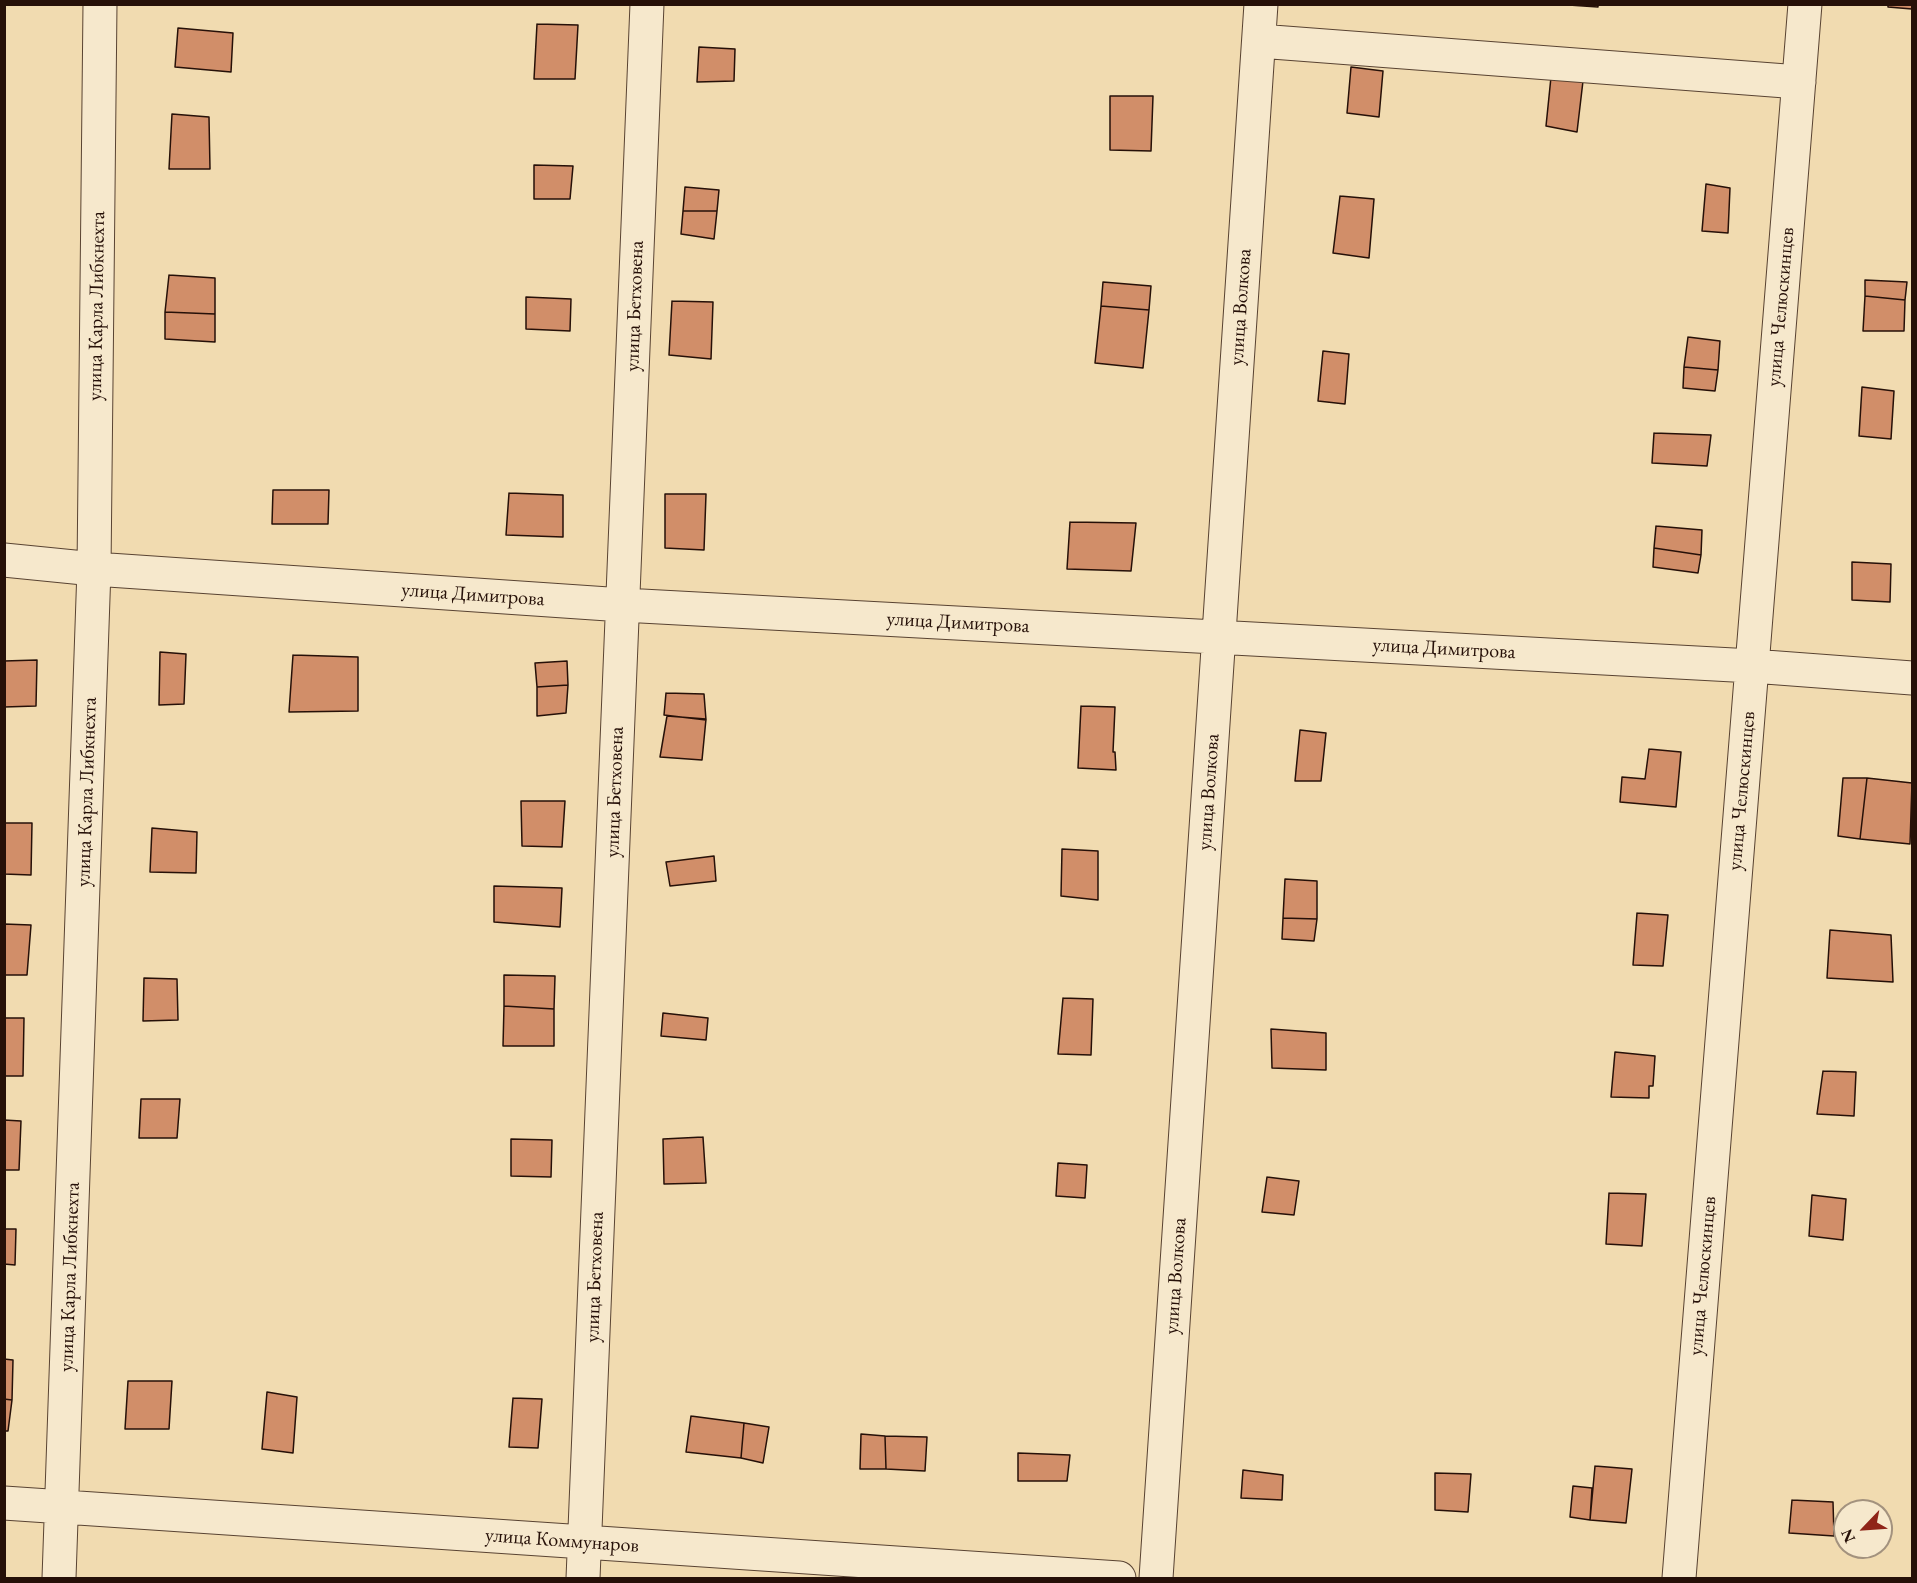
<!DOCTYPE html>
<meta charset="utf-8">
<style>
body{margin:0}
#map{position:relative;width:1917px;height:1583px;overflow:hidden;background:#f1dbb0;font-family:"EB Garamond",serif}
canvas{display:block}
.frame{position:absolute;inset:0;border:6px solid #261008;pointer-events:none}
.north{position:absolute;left:1833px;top:1499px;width:60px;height:60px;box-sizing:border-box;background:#f6e8cc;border:2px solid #a3927e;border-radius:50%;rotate:245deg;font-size:16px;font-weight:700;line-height:24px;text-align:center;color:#261008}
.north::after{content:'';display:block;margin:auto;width:21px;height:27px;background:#8f2418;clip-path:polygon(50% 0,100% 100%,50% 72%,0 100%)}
</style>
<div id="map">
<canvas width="1917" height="1583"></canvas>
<div class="frame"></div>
<div class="north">N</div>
</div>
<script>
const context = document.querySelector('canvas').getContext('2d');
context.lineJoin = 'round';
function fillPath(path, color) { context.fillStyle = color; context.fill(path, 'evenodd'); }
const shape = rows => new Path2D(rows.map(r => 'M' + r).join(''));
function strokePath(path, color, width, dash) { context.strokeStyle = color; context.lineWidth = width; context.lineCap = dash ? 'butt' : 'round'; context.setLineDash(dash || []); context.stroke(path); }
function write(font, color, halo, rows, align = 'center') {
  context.font = font + ' "EB Garamond",serif'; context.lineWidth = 4.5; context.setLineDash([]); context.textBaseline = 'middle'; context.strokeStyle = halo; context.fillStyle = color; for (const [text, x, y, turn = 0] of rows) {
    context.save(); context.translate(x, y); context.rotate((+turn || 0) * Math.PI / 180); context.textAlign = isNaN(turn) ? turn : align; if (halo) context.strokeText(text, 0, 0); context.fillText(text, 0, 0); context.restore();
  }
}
const building = shape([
 [1554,4,1598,4,1598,7,1554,4],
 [1888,4,1912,4,1912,9,1888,7,1888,4],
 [537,24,578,25,575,79,534,79,537,24],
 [178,28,233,33,231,72,175,67,178,28],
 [699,47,735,49,734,81,697,82,699,47],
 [1351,67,1383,71,1379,117,1347,113,1351,67],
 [1551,77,1583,81,1577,132,1546,126,1551,77],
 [1110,96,1153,96,1151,151,1110,150,1110,96],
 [172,114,209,117,210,169,169,169,172,114],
 [534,165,573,166,570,199,534,199,534,165],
 [1706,184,1730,188,1728,233,1702,231,1706,184],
 [685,187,719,190,717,211,683,211,685,187],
 [1340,196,1374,199,1369,258,1333,253,1340,196],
 [683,211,717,211,714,239,681,234,683,211],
 [169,275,215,278,215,314,165,312,169,275],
 [1865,280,1907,282,1905,300,1865,296,1865,280],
 [1103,282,1151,286,1149,310,1101,306,1103,282],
 [1865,296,1905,300,1904,331,1863,331,1865,296],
 [526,297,571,299,570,331,526,329,526,297],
 [672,301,713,302,711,359,669,355,672,301],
 [1101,306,1149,310,1143,368,1095,363,1101,306],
 [165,312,215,314,215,342,165,339,165,312],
 [1688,337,1720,341,1718,370,1684,367,1688,337],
 [1323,351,1349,354,1345,404,1318,401,1323,351],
 [1684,367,1718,370,1715,391,1683,388,1684,367],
 [1862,387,1894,391,1891,439,1859,436,1862,387],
 [1654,433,1711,435,1707,466,1652,463,1654,433],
 [273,490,329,490,328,524,272,524,273,490],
 [509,493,563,495,563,537,506,535,509,493],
 [665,494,706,494,704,550,665,548,665,494],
 [1070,522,1136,523,1131,571,1067,569,1070,522],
 [1656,526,1702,530,1701,555,1654,548,1656,526],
 [1654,548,1701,555,1698,573,1653,567,1654,548],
 [1852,562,1891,564,1890,602,1852,600,1852,562],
 [160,652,186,654,184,704,159,705,160,652],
 [293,655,358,657,358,711,289,712,293,655],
 [37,660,36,706,4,707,4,661,37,660],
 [567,661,568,685,537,687,535,663,567,661],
 [568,685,566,713,537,716,537,687,568,685],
 [666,693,704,694,706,720,664,715,666,693],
 [1081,706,1115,707,1113,752,1115,752,1116,770,1078,768,1081,706],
 [667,716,706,719,702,760,660,757,667,716],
 [1300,730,1326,733,1321,781,1295,781,1300,730],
 [1649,749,1681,752,1676,807,1620,802,1622,777,1645,779,1649,749],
 [1843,778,1867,778,1860,839,1838,836,1843,778],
 [1867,778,1912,783,1910,844,1860,839,1867,778],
 [521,801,565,801,562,847,522,846,521,801],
 [4,823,32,823,31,875,4,874,4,823],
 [152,828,197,832,196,873,150,872,152,828],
 [1062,849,1098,851,1098,900,1061,896,1062,849],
 [714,856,716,881,670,886,666,862,714,856],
 [1285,879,1317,881,1317,919,1283,918,1285,879],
 [494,886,562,888,560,927,494,922,494,886],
 [1637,913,1668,915,1663,966,1633,965,1637,913],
 [1283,918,1317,919,1314,941,1282,939,1283,918],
 [4,924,31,925,27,975,4,975,4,924],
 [1830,930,1891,935,1893,982,1827,978,1830,930],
 [504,975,555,976,554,1009,504,1006,504,975],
 [144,978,177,979,178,1020,143,1021,144,978],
 [1063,998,1093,999,1091,1055,1058,1054,1063,998],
 [504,1006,554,1009,554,1046,503,1046,504,1006],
 [663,1013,708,1018,706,1040,661,1036,663,1013],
 [4,1018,24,1018,23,1076,4,1076,4,1018],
 [1271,1029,1326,1033,1326,1070,1272,1068,1271,1029],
 [1615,1052,1655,1056,1653,1086,1649,1086,1649,1098,1611,1097,1615,1052],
 [1823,1071,1856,1072,1854,1116,1817,1114,1823,1071],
 [141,1099,180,1099,177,1138,139,1138,141,1099],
 [4,1120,21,1121,19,1170,4,1170,4,1120],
 [703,1137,706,1183,664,1184,663,1139,703,1137],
 [511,1139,552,1140,551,1177,511,1176,511,1139],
 [1058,1163,1087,1165,1085,1198,1056,1196,1058,1163],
 [1267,1177,1299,1181,1294,1215,1262,1212,1267,1177],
 [1609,1193,1646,1194,1642,1246,1606,1244,1609,1193],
 [1812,1195,1846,1199,1843,1240,1809,1236,1812,1195],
 [4,1229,16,1229,15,1265,4,1264,4,1229],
 [4,1359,13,1360,12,1400,4,1399,4,1359],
 [128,1381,172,1381,169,1429,125,1429,128,1381],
 [267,1392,297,1397,293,1453,262,1449,267,1392],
 [513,1398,542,1399,538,1448,509,1447,513,1398],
 [4,1399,12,1400,8,1431,4,1431,4,1399],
 [691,1416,744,1423,741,1458,686,1452,691,1416],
 [744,1423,769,1427,763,1463,741,1458,744,1423],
 [861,1434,885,1436,886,1469,860,1469,861,1434],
 [885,1436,927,1437,925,1471,886,1469,885,1436],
 [1018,1453,1070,1455,1067,1481,1018,1481,1018,1453],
 [1595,1466,1632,1469,1626,1523,1590,1520,1595,1466],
 [1243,1470,1283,1475,1282,1500,1241,1498,1243,1470],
 [1435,1473,1471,1474,1468,1512,1435,1510,1435,1473],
 [1573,1486,1592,1488,1590,1520,1570,1517,1573,1486],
 [1792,1500,1833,1502,1834,1536,1789,1533,1792,1500]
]);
const minor = shape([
 [1259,41,1799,82],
 [4,560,94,569,623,605,1752,666,1912,678],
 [4,1503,1119,1578],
 [59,1578,94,569,100,4],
 [583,1578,647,4],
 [1156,1578,1261,4],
 [1679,1578,1805,4]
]);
const streetNames = [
 ["улица Карла Либкнехта",97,306,-89],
 ["улица Бетховена",635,306,-88],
 ["улица Волкова",1241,307,-86],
 ["улица Челюскинцев",1781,307,-85],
 ["улица Димитрова",473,595,4],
 ["улица Димитрова",958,623,3],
 ["улица Димитрова",1444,649,3],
 ["улица Челюскинцев",1742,791,-85],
 ["улица Карла Либкнехта",87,792,-88],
 ["улица Бетховена",615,792,-88],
 ["улица Волкова",1209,792,-86],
 ["улица Волкова",1176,1276,-86],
 ["улица Челюскинцев",1703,1276,-85],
 ["улица Карла Либкнехта",70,1277,-88],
 ["улица Бетховена",595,1277,-88],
 ["улица Коммунаров",562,1541,4]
];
fillPath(building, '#d18e69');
strokePath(building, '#261008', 1.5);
strokePath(minor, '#594332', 35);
strokePath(minor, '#f6e8cc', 33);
write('20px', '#261008', '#f6e8cc', streetNames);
</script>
